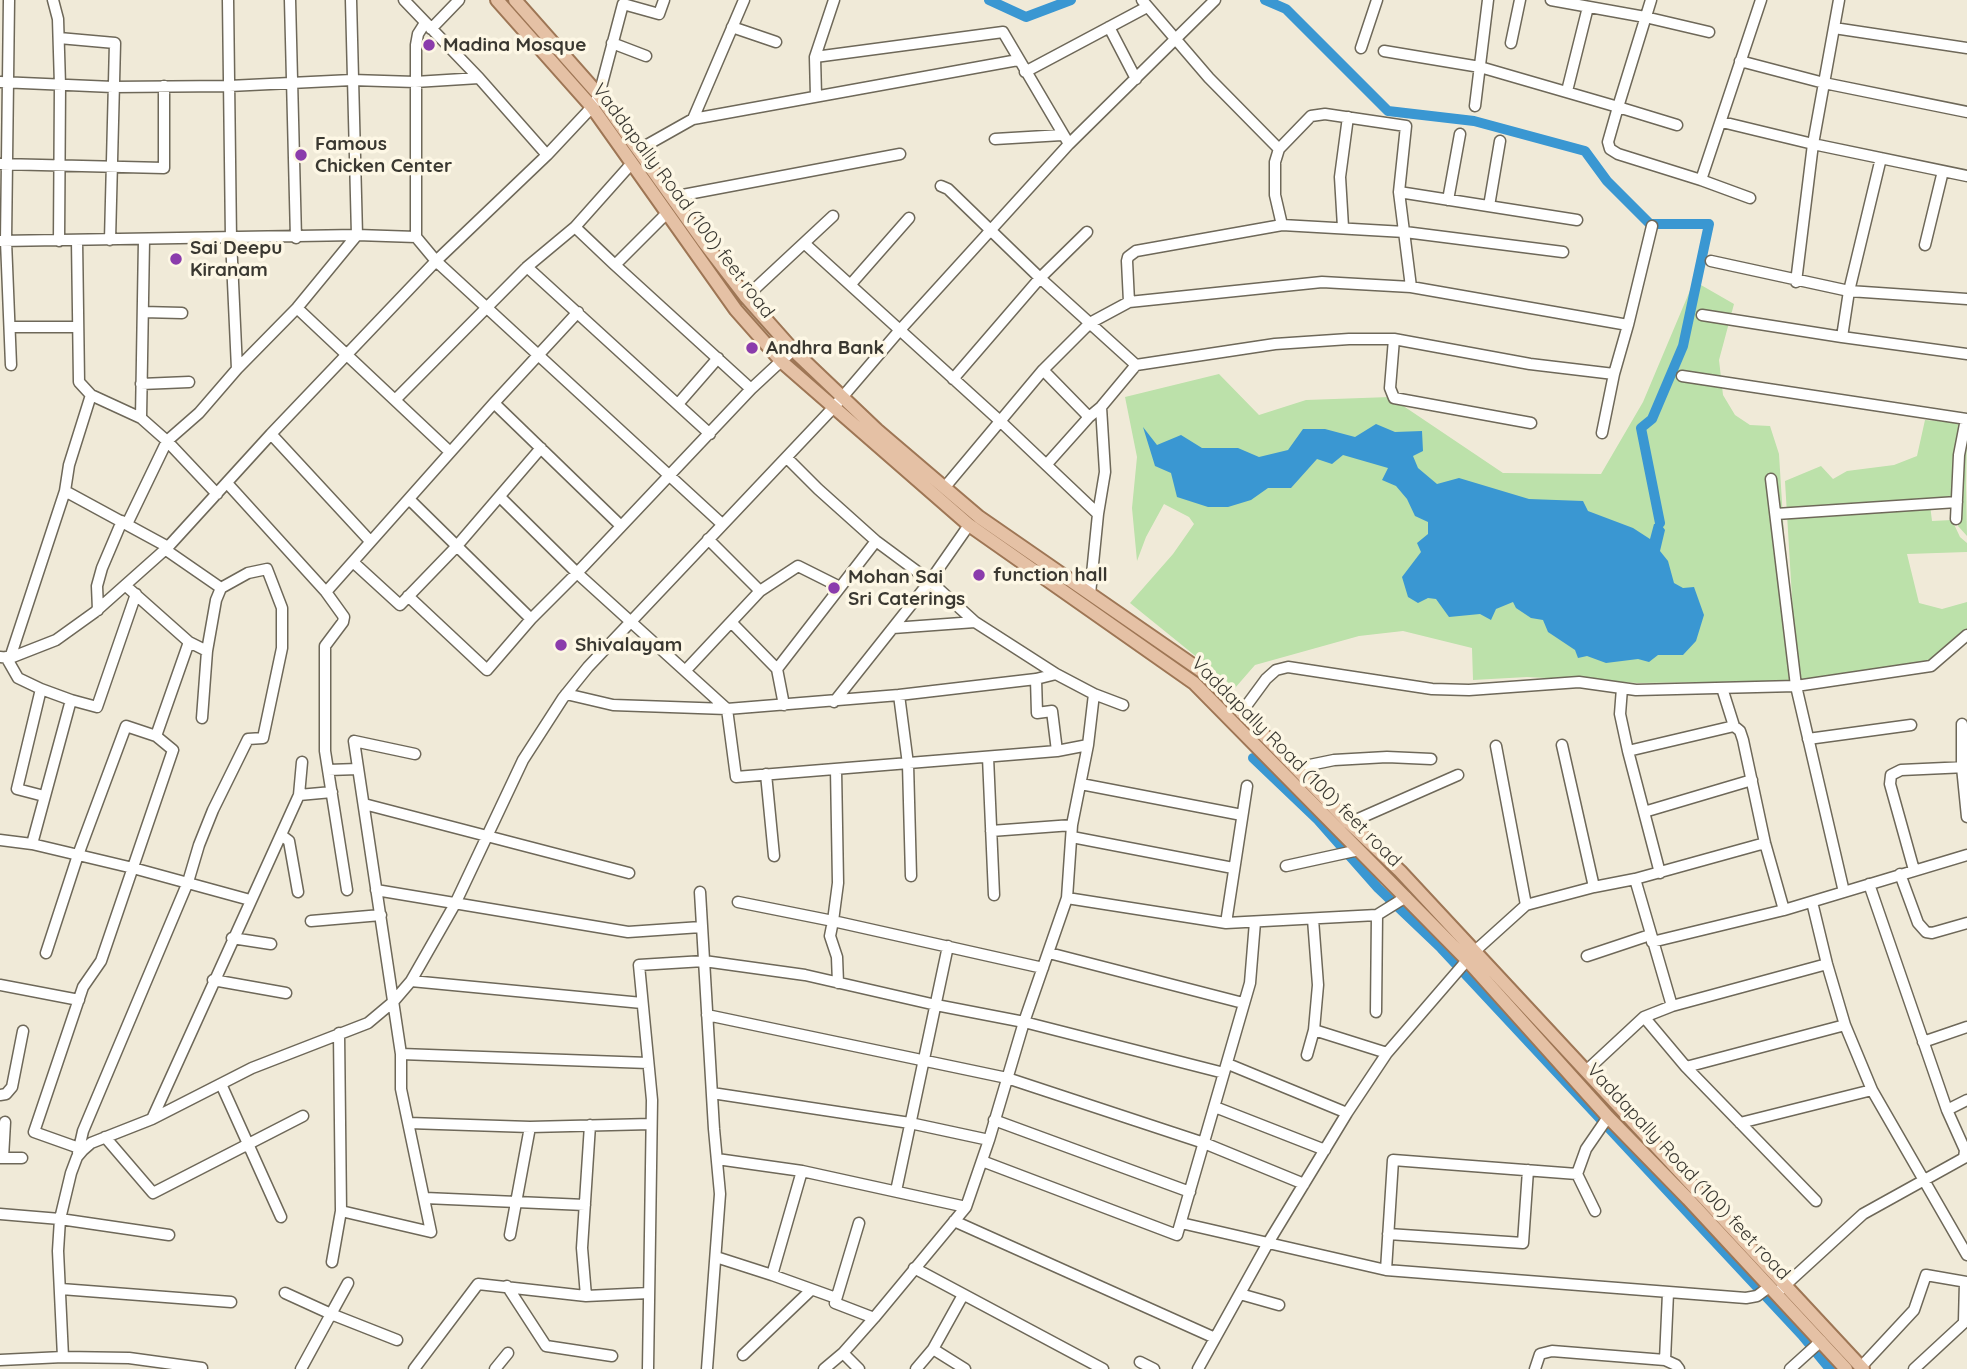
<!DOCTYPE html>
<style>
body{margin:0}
canvas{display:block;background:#f0ead8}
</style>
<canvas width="1967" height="1369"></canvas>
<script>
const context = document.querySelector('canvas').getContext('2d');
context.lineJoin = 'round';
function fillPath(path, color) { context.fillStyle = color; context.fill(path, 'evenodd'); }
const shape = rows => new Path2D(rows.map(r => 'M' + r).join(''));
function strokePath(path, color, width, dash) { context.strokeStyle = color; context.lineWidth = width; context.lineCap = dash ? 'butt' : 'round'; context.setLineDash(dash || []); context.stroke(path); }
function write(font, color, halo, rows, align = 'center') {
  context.font = font + ' Quicksand,sans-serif'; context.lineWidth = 7; context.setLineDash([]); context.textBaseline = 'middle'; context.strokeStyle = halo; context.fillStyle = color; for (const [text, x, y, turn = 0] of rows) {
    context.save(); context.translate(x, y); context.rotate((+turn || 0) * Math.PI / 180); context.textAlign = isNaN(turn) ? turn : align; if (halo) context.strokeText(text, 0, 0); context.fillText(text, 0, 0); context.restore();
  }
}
const green = shape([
 [1694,281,1734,304,1719,360,1723,395,1735,415,1750,425,1770,426,1779,454,1793,681,1638,683,1527,677,1473,680,1472,648,1403,631,1359,636,1255,665,1235,688,1130,603,1173,554,1194,524,1189,517,1164,504,1146,537,1137,561,1132,508,1137,457,1125,397,1219,374,1259,415,1306,400,1390,397,1503,473,1601,474,1643,402],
 [1925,420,1962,423,1955,502,1930,505,1932,521,1952,520,1960,537,1967,543,1967,552,1907,554,1919,603,1942,609,1967,602,1967,631,1932,662,1802,682,1794,631,1785,481,1821,466,1833,479,1847,471,1894,465,1917,456],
 [1967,430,1966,484,1967,536,1958,526,1961,453]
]);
const water = shape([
 [1376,424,1395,432,1422,431,1423,451,1413,456,1418,468,1437,484,1459,478,1529,499,1583,501,1588,511,1633,528,1650,539,1654,524,1660,523,1665,530,1660,551,1668,561,1674,583,1683,588,1694,587,1704,615,1696,641,1683,655,1658,655,1649,662,1638,659,1606,663,1587,656,1578,658,1575,650,1548,632,1543,620,1531,618,1516,608,1513,602,1496,609,1491,620,1480,614,1449,617,1436,599,1428,598,1418,603,1408,597,1402,577,1421,552,1417,543,1428,534,1428,522,1415,516,1407,499,1396,486,1382,480,1388,468,1343,455,1332,464,1317,459,1291,488,1268,488,1251,500,1228,507,1208,507,1177,497,1171,473,1155,466,1143,427,1157,445,1181,435,1202,448,1238,448,1259,457,1288,450,1303,429,1325,429,1355,437]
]);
const canal = shape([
 [989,0,1026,17,1071,0],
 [1265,0,1286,9,1388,111,1474,121,1585,151,1607,181,1650,224,1709,224,1683,346,1652,419,1641,428,1660,523],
 [1253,758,1318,820,1378,888,1441,948,1802,1335,1830,1369]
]);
const minor = shape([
 [9,0,6,241,11,365],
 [53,0,58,19,60,85,59,241],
 [228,0,231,239,237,369],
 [290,0,296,238],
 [404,0,479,78,547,155],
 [1142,0,1209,78,1279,149],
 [1551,0,1645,17,1709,32],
 [732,27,776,42],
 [1109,27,1136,79],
 [1834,28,1967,48],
 [431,29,459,0],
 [59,38,115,43,110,240],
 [612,43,646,56],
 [1511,43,1520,0],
 [1361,48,1377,0],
 [1384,51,1480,67,1618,107,1651,0],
 [815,57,1003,32,1069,144],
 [1740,61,1824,83,1967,112],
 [1025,72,1147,7],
 [0,82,113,87,229,86,352,80,415,82,479,78],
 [1567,91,1588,7],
 [816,96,815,57,834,0],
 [1475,106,1488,0],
 [693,119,744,0],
 [1722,122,1813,144,1967,176],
 [1677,125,1618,107,1608,142,1610,149,1618,154,1701,180],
 [995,139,1062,135],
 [638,150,693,119,1018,60],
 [1881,158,1849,291,1967,299],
 [0,164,164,168,164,86],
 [941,186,948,189,1040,278,1136,365,1275,344,1349,339,1394,339,1530,364,1614,374,1602,433],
 [672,197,900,154],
 [1750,198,1701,180,1761,0],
 [1448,200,1460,134],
 [1489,206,1500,141],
 [666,214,615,265,751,389],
 [1282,225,1275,195,1275,162,1279,149,1311,116,1325,114,1406,126,1399,192],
 [575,227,615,265],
 [1343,227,1340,177,1348,117],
 [416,237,416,45,418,34,425,23],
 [77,240,79,382,91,395,141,418],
 [144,240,141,418,167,441,217,494],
 [0,241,357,235,416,237,436,261,722,524],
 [804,243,1000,421,1098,514],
 [1925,245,1943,171],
 [1711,261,1849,291,1842,337,1967,354],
 [527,267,710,434],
 [1796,282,1813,144,1839,0],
 [851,284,909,218],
 [1411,287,1399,192,1577,220],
 [746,297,833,216],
 [1129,302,1127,261,1128,257,1136,251,1282,225,1405,232,1563,252],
 [297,308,450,452],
 [143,312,182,313],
 [1702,315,1842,337],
 [10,327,77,327],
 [1394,339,1390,388,1394,398,1531,423],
 [1043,370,1089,417],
 [1614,374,1628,325],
 [1682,376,1967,419],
 [953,379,1040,278,1087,232],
 [141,384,189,382],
 [395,400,527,267,575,227,632,163],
 [494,403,621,526],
 [678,404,718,358],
 [271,434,370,541],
 [787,458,818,489,876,541,930,581,975,622,1056,674,1094,694,1123,705],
 [1047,464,1089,417,1101,407,1136,365],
 [1771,479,1796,686,1844,892],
 [227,483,326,592,344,617,343,622,325,646,325,751,347,890],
 [945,487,1043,370,1090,323,1129,302,1322,282,1411,287,1628,325,1652,226],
 [65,491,168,547],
 [500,497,577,573,727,709],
 [409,499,531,619],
 [1776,514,1957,502],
 [1956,519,1959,455,1966,419],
 [127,524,167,441,199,413,237,369,297,308,357,235,351,0],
 [166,550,221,588],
 [353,562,400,605,456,547,541,448],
 [760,591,798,566,840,587],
 [326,592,494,403,578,312],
 [1090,594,1098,514,1105,472,1101,407],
 [408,596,487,670,531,619,577,573,751,389,793,350],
 [98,610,97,586,102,568,122,521],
 [731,622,777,669,784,705],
 [893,628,975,622],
 [189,642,207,651,202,718],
 [0,657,10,658,56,640,95,612,168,547,271,434,436,261,547,155,592,107,599,95,623,4,659,14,664,0],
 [6,657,18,678,41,689,17,789,44,796],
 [10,658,65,491,69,465,91,395],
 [777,669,876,541],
 [686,670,760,591,708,539],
 [1056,674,1036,679,899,695,727,709,736,777,1057,751],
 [1036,679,1037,713,1052,711,1057,751,1088,745],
 [1622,688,1620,714,1628,751,1660,873],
 [1722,688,1734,726,1740,731,1743,740,1765,843,1784,910],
 [41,689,71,700],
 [566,694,613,705,727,709],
 [899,695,908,764,911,876],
 [834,702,930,581,969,525],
 [1241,713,1266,679,1276,670,1288,667,1432,689,1469,690,1579,682,1636,690,1796,686,1931,666,1967,635],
 [1962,724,1962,767,1967,817],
 [1808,739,1911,725],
 [1562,745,1594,887],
 [1628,751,1734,726],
 [988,757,994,895],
 [1295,768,1334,760,1387,757,1431,759],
 [836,769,838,883,833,921,1043,968],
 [328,770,358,769],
 [766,774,774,856],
 [1081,784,1242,815],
 [299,795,302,762],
 [364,804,629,873],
 [1644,812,1752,780],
 [1349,823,1458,775],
 [991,831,1072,825],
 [281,835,289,841,298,892],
 [1072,837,1233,868],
 [0,840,32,844,133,868,250,900],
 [32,844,71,700,97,707,136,594],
 [1286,866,1359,850],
 [1914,870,1890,784,1891,775,1901,770,1967,767],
 [1900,874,1918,923,1926,932,1932,933,1967,923],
 [1635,879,1672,1006],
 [376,890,628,932,701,927],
 [700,892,714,1129,720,1194,707,1369],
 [1067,898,1226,923,1377,915,1406,897],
 [738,902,833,921,830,936,837,957,838,983],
 [1812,902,1827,964,1845,1025,1872,1090,1967,1255],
 [1526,905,1594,887,1635,879,1765,843],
 [311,921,381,915],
 [1226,923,1247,786],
 [232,938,271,944],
 [1652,942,1784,910,1967,855],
 [46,953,78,855,126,726,156,736,189,642,126,586],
 [1049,953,1243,1003],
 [1587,956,1650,935],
 [213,980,286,993],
 [411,981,642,1003],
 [0,985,79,1000],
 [1376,1012,1377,915],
 [707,1015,1007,1078,1204,1143,1304,1184],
 [1644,1017,1686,1067,1816,1201],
 [1314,1030,1387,1053],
 [339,1033,341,1211,431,1232,401,1089,401,1054,354,741,415,754],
 [1923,1042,1967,1027],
 [401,1054,648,1063],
 [1307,1055,1314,1030,1318,985,1313,919],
 [1228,1064,1347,1113],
 [1686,1067,1845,1025],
 [1587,1070,1644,1017,1672,1006,1827,964],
 [221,1084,281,1217],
 [712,1093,910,1123,989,1140],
 [0,1095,6,1094,12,1087,23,1031],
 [1215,1107,1325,1150],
 [1947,1110,1967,1100],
 [152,1119,299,795,332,792],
 [994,1120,1190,1192],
 [409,1123,530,1127,651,1124],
 [1740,1123,1872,1090],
 [105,1137,153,1193,303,1116],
 [79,1148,34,1132,83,987,101,961,173,750,156,736],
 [78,1153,83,1131,188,882,199,845,213,810,248,739,263,738,282,648,282,608,267,569,248,573,221,588,216,600,207,651],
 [0,1158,22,1158],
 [3,1158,5,1122],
 [717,1159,802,1171],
 [982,1161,1177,1235,1250,983,1255,922],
 [896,1191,948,946],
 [425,1198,585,1205],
 [1595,1211,1577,1174,1586,1149,1608,1117],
 [0,1214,60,1219,169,1235],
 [954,1221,1215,1338],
 [859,1223,835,1303,874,1318],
 [1181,1223,1386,1270,1746,1298,1757,1296,1769,1287],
 [1388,1234,1523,1243,1528,1170],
 [510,1235,530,1127],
 [716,1257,772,1275,802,1171,966,1207],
 [332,1262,341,1211],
 [914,1268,1103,1369],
 [1386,1270,1393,1160,1577,1174],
 [772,1275,836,1298],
 [507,1286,546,1346,612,1356],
 [61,1289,231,1302],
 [1781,1289,1863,1214,1964,1158,1965,1150,1947,1110,1869,884],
 [285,1293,331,1314,348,1283],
 [1240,1294,1279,1305],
 [586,1296,649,1293],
 [1964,1321,1965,1282],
 [933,1349,965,1369],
 [843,1353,859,1369],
 [743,1355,810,1291],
 [63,1357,129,1358,202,1368],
 [0,1360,63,1357,58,1251,60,1219,71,1173,77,1157,83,1150,91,1143,152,1119,252,1068,368,1023,393,1002,411,981,455,904,523,760,563,698,588,667,833,408,899,331,1069,144,1215,0],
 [1665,1360,1668,1293],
 [1140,1362,1154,1369],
 [1861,1367,1914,1310,1926,1275,1967,1282],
 [301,1369,331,1314,397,1340],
 [414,1369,478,1284,586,1296,582,1248,590,1125],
 [495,1369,508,1353],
 [648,1369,652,1100,639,965,704,961,805,975,936,1005,1024,1022,1224,1073],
 [824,1369,843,1353,874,1318,966,1207,989,1140,1024,1022,1067,898,1072,825,1088,745,1094,694],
 [916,1369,933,1349,963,1295],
 [1198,1369,1268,1243,1347,1113,1387,1053,1475,951,1526,905,1496,746],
 [1535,1369,1540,1354,1552,1351,1665,1360,1676,1365,1679,1369],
 [1790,1369,1821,1341],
 [1914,1369,1967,1320]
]);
const major = shape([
 [497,0,592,107,736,310,782,362,969,525,1194,683,1467,960,1608,1117,1688,1199,1846,1369],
 [515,0,599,95,703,241,746,297,793,350,877,430,979,517,1203,672,1349,823,1400,871,1863,1369]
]);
const markers = [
 [429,45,7,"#8b3cac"],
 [301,155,7,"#8b3cac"],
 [176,259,7,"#8b3cac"],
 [752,348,7,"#8b3cac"],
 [979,575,7,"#8b3cac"],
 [834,588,7,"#8b3cac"],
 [561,645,7,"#8b3cac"]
];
const poiNames = [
 ["Madina Mosque",443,45],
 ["Famous",315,144],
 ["Chicken Center",315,166],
 ["Sai Deepu",190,248],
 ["Kiranam",190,270],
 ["Andhra Bank",766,348],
 ["function hall",993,575],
 ["Mohan Sai",848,577],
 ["Sri Caterings",848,599],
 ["Shivalayam",575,645]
];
const streetNames = [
 ["Vaddapally Road (100) feet road",683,201,53],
 ["Vaddapally Road (100) feet road",1296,762,45],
 ["Vaddapally Road (100) feet road",1688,1172,47]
];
fillPath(green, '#bce1aa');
fillPath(water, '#3a97d2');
strokePath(canal, '#3a97d2', 10);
strokePath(minor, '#6e6859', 13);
strokePath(major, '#9e7655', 16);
strokePath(minor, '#fff', 10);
strokePath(major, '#e5c1a5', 12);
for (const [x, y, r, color] of markers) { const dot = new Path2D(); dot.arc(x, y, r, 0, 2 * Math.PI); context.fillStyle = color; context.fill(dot); strokePath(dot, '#fdf7e5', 2.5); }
write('bold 19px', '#3a3831', '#fdf7e5', poiNames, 'left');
write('19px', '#3a3831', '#fdf7e5', streetNames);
</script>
